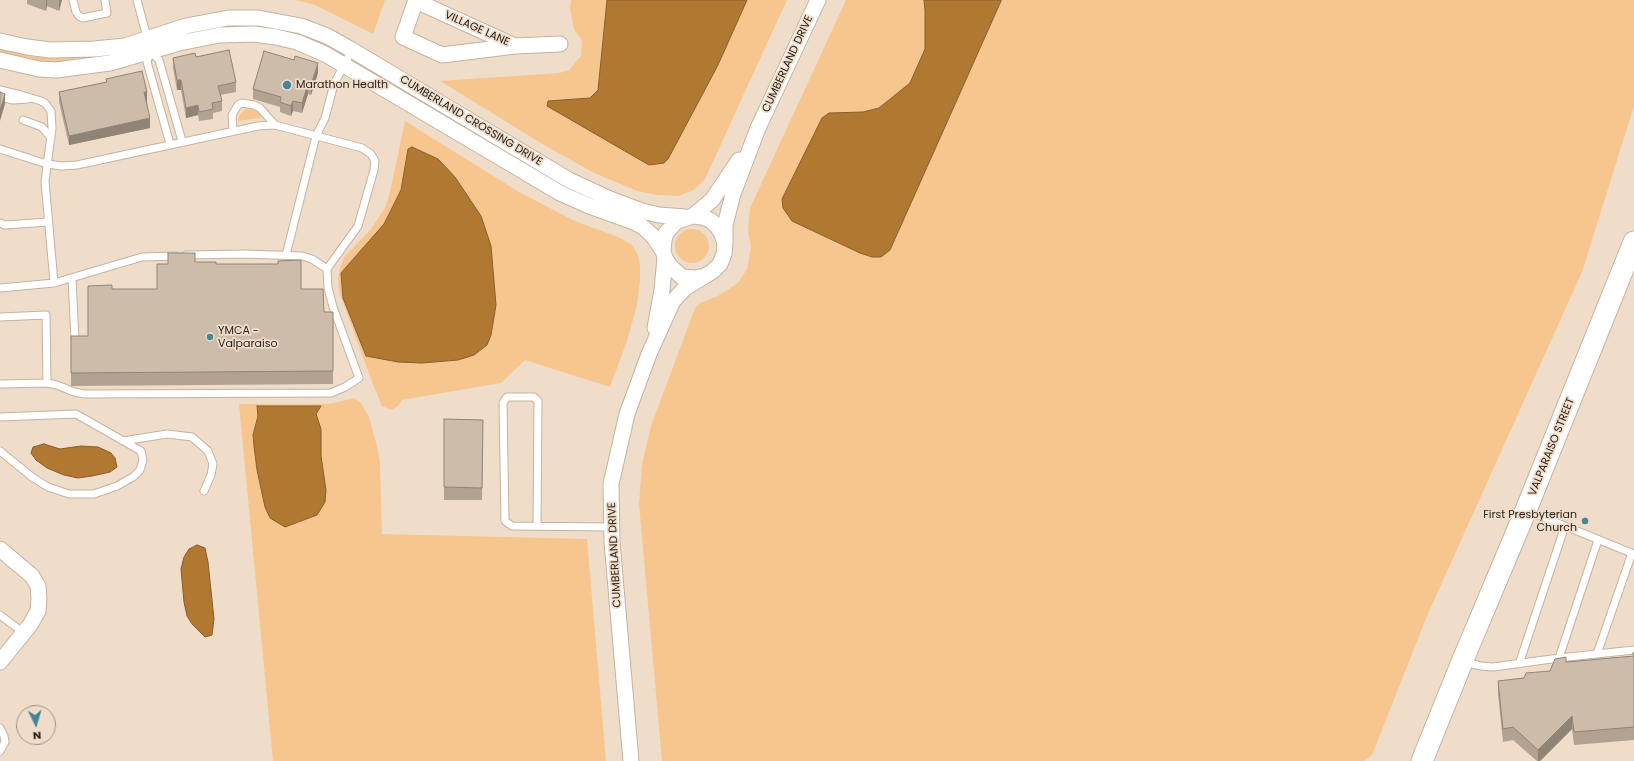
<!DOCTYPE html>
<style>
body{margin:0}
#map{position:relative;width:1634px;height:761px;overflow:hidden;background:#efddca;font-family:Poppins,sans-serif}
canvas{display:block}
.north{position:absolute;left:16px;top:705px;width:40px;height:40px;box-sizing:border-box;background:#efddca;border:1px solid #a09384;border-radius:50%;rotate:175deg;font-size:11px;font-weight:700;line-height:16px;text-align:center;color:#2a231c}
.north::after{content:'';display:block;margin:auto;width:14px;height:18px;background:#458699;clip-path:polygon(50% 0,100% 100%,50% 72%,0 100%)}
</style>
<div id="map">
<canvas width="1634" height="761"></canvas>
<div class="north">N</div>
</div>
<script>
const context = document.querySelector('canvas').getContext('2d');
context.lineJoin = 'round';
function fillPath(path, color) { context.fillStyle = color; context.fill(path, 'evenodd'); }
const shape = rows => new Path2D(rows.map(r => 'M' + r).join(''));
function strokePath(path, color, width, dash) { context.strokeStyle = color; context.lineWidth = width; context.lineCap = dash ? 'butt' : 'round'; context.setLineDash(dash || []); context.stroke(path); }
function write(font, color, halo, rows, align = 'center') {
  context.font = font + ' Poppins,sans-serif'; context.lineWidth = 3.5; context.setLineDash([]); context.textBaseline = 'middle'; context.strokeStyle = halo; context.fillStyle = color; for (const [text, x, y, turn = 0] of rows) {
    context.save(); context.translate(x, y); context.rotate((+turn || 0) * Math.PI / 180); context.textAlign = isNaN(turn) ? turn : align; if (halo) context.strokeText(text, 0, 0); context.fillText(text, 0, 0); context.restore();
  }
}
const green = shape([
 [295,0,385,0,373,34,315,5],
 [571,0,607,0,598,90,590,98,548,101,649,165,718,65,747,0,787,0,705,179,694,190,678,196,657,195,637,191,594,173,544,145,440,81,559,73,569,70,581,56,582,41,574,29,570,9],
 [846,0,924,0,925,10,925,49,910,83,879,108,863,112,829,113,822,118,782,199,783,208,815,232,860,253,872,257,890,250,1001,0,1634,0,1634,106,1582,272,1427,616,1372,755,1364,761,662,761,639,504,642,464,651,426,695,308,700,303,718,296,738,283,747,269,751,247,748,230,750,208],
 [0,48,34,57,86,55,61,64,47,64,0,54],
 [417,100,432,104,593,197,595,201,551,181],
 [246,109,256,110,262,114,262,115,260,118,238,121,238,119,241,113],
 [405,121,519,192,575,221,618,237,631,244,637,253,640,264,640,280,637,305,627,341,610,387,525,360,501,383,402,400,398,406,391,410,382,406,374,387,339,292,338,279,340,267,345,256,371,229,385,208,390,192],
 [412,147,438,159,455,177,491,246,496,305,491,335,487,345,474,355,458,360,422,363,398,362,366,356,341,273,384,224,401,190,408,149],
 '675 246a17 17 0 1 1 34 0a17 17 0 1 1-34 0Z',
 [354,398,361,403,369,417,377,446,380,463,382,534,587,539,606,761,273,761,239,404,330,404],
 [257,406,315,414,321,429,321,456,326,490,325,502,317,515,294,524,270,518,265,507,257,470,254,446,253,435,258,416]
]);
const water = shape([
 [607,0,747,0,718,65,668,159,664,163,649,165,547,106,548,101,590,98,598,90,607,0],
 [924,0,1001,0,1001,1,890,250,881,257,872,257,860,253,792,221,783,208,782,199,822,118,829,113,863,112,879,108,910,83,925,49,925,10,924,0],
 [412,147,438,159,455,177,481,216,491,246,496,305,491,335,487,345,474,355,458,360,422,363,398,362,366,356,343,298,341,273,384,224,401,190,408,149,412,147],
 [257,406,321,406,316,414,321,429,321,456,326,490,325,502,317,515,285,527,270,518,265,507,257,470,254,446,253,435,258,416,257,406],
 [44,444,60,449,81,446,98,447,111,453,115,458,117,467,110,472,92,476,78,478,64,475,47,468,36,460,31,453,33,447,44,444],
 [197,545,205,548,208,562,214,619,212,635,205,637,192,624,187,616,184,602,181,569,184,557,189,549,197,545]
]);
const lane = shape([
 [73,0,76,12,79,16,83,18,107,13,105,0],
 [137,0,148,41],
 [150,51,159,60,182,141],
 [150,52,147,62,170,144],
 [0,90,21,95,41,101,45,103,51,111,52,128,45,181,54,283],
 [0,97,13,100,28,99],
 [23,120,42,127,51,138],
 [233,131,232,115,238,105,242,103,254,105,260,108,275,125],
 [0,149,47,164,62,166,77,165,258,126,275,125,362,148,371,154,375,161,374,170,358,226,327,269,328,288,333,307,359,378,345,387,331,393,84,394,74,392,57,385,47,383,0,384],
 [0,223,5,225,48,222],
 [186,255,245,254,302,256,312,259,327,269],
 [286,255,316,136,325,118,334,84,352,50],
 [72,278,75,340],
 [0,288,54,283,142,257,176,256],
 [0,317,46,315,47,383],
 [0,417,76,414,141,451,143,460,140,470,133,477,117,486,94,494,69,494,48,487,32,477,0,451],
 [123,441,167,434,192,437,208,451,213,464,211,475,204,491],
 [1528,511,1634,554],
 [537,526,538,401,534,397,507,397,503,403,505,521,512,526,612,527],
 [0,615,24,633],
 [1597,654,1632,553],
 [1559,658,1598,540],
 [1464,662,1481,666,1493,667,1559,658,1634,650],
 [1519,664,1565,526],
 [0,728,4,736,5,742,0,751]
]);
const street = shape([
 [416,0,403,37,442,55,515,46,560,44],
 [416,1,515,46],
 [0,41,27,47,50,50,94,49,125,46,186,26,228,18,258,18,301,26,327,36,352,50,569,180,610,199,642,211,659,215,685,217],
 [0,60,39,69,56,70,110,63,179,43,220,35,254,34,276,37,297,42,325,54,560,193,589,206,634,222,643,227,653,236,663,251],
 [693,216,702,217,710,220,717,226,722,234,725,244,724,254,720,264,713,271,705,276,695,278,682,277,670,266,665,258,663,251,664,240,666,233,677,221,693,216],
 [693,216,712,200,739,160],
 [725,244,725,225,733,194,758,128,818,0],
 [655,328,662,290,665,258],
 [0,549,32,576,38,586,39,598,38,611,30,625,0,662],
 [631,761,612,542,611,484,627,414,649,354,673,301,685,288,705,276]
]);
const secondary = shape([
 [1422,761,1462,662,1526,510,1634,242]
]);
const wall = shape([
 [27,0,62,0,59,11,47,6,46,11,27,4],
 [196,57,236,82,236,92,220,95,222,101,222,111,213,113,213,119,199,121,198,115,186,118,181,90,177,90,173,68,173,58],
 [318,73,311,95,308,94,302,113,293,111,291,116,280,112,280,107,253,99,253,89],
 [106,79,147,102,150,128,69,145,59,102,59,92,106,82],
 [195,262,216,264,301,289,324,312,333,312,333,384,73,386,71,386,71,336,88,336,112,289,157,289,168,264],
 [444,419,483,420,482,500,444,500],
 [1633,653,1634,653,1634,740,1574,745,1572,729,1540,761,1537,761,1513,740,1503,742,1498,694,1498,681,1524,678,1550,671,1566,662,1633,656]
]);
const shadedWall = shape([
 [46,0,47,0,47,6,46,11],
 [59,0,62,0,59,11],
 [318,63,318,73,311,95,311,85],
 [177,80,181,80,181,90,177,90],
 [308,84,308,94,302,113,302,103],
 [144,92,147,92,147,102,144,102],
 [5,94,5,104,0,121,0,111],
 [293,101,293,111,291,116,291,106],
 [198,105,198,115,186,118,186,108],
 [150,118,150,128,69,145,69,136],
 [1572,716,1572,729,1540,761,1538,761,1538,750]
]);
const building = shape([
 [229,50,236,82,218,86,222,101,212,103,213,109,199,112,198,105,186,108,181,80,177,80,173,58,195,53,196,57,229,50],
 [264,51,294,60,295,56,318,63,311,85,308,84,302,103,293,101,291,106,280,102,281,97,253,89,264,51],
 [142,71,147,92,144,92,150,118,69,136,59,92,107,82,106,79,142,71],
 [0,92,5,94,0,111,0,92],
 [168,253,195,253,195,262,216,262,216,264,278,264,278,261,301,260,301,289,323,289,324,312,333,312,333,371,73,373,71,373,71,336,88,336,88,286,112,285,112,289,157,289,157,264,168,264,168,253],
 [444,419,483,420,482,488,444,487,444,419],
 [1633,653,1634,653,1634,727,1574,732,1572,716,1538,750,1513,727,1503,729,1498,681,1524,678,1526,673,1550,671,1555,659,1566,657,1566,662,1634,656,1633,653]
]);
const markers = [
 [287,85,5,"#458699"],
 [210,337,4,"#458699"],
 [1585,521,4,"#458699"]
];
const streetNames = [
 ["VILLAGE LANE",477,29,24],
 ["CUMBERLAND DRIVE",788,64,-65],
 ["CUMBERLAND CROSSING DRIVE",471,121,31],
 ["VALPARAISO STREET",1552,447,-68],
 ["CUMBERLAND DRIVE",615,555,-93]
];
const poiNames = [
 ["Marathon Health",296,85],
 ["YMCA -",218,331],
 ["Valparaiso",218,344],
 ["First Presbyterian",1577,515,"right"],
 ["Church",1577,528,"right"]
];
fillPath(green, '#f7c68e');
fillPath(water, '#b17831');
strokePath(water, '#885e2b', 1);
strokePath(lane, '#c4b3a0', 9);
strokePath(street, '#c4b3a0', 17);
strokePath(secondary, '#c4b3a0', 23);
strokePath(lane, '#fff', 7);
strokePath(street, '#fff', 15);
strokePath(secondary, '#fff', 21);
fillPath(wall, '#b1a292');
fillPath(shadedWall, '#908477');
fillPath(building, '#cebcaa');
strokePath(building, '#908477', 1);
for (const [x, y, r, color] of markers) { const dot = new Path2D(); dot.arc(x, y, r, 0, 2 * Math.PI); context.fillStyle = color; context.fill(dot); strokePath(dot, '#efddca', 1.5); }
write('11px', '#2a231c', '#efddca', streetNames);
write('11px', '#2a231c', '#efddca', poiNames, 'left');
</script>
